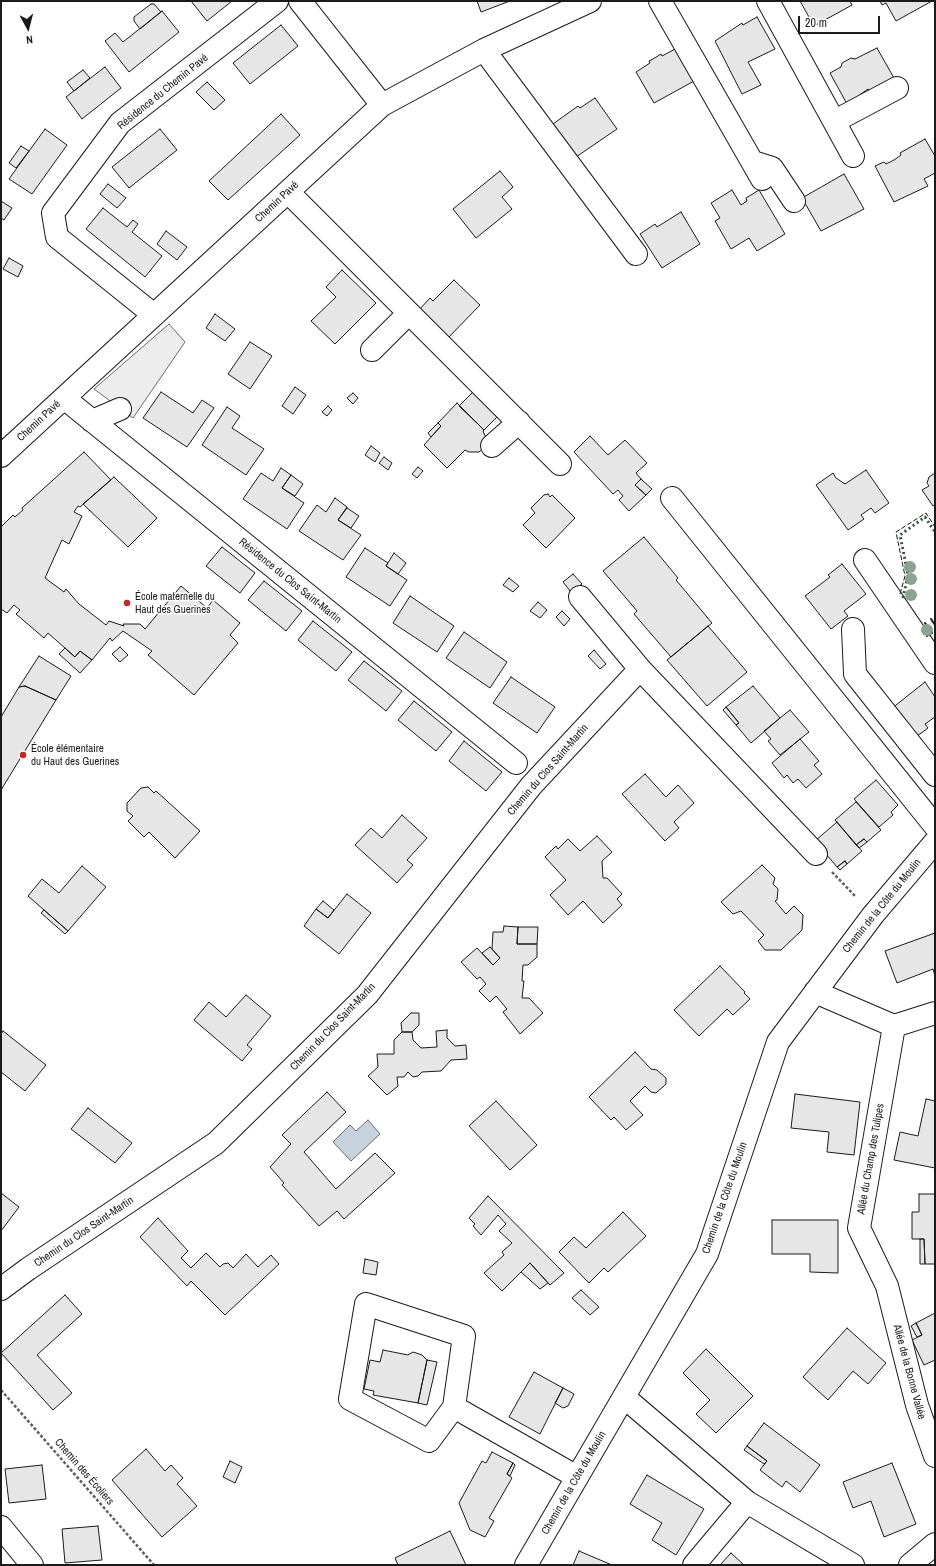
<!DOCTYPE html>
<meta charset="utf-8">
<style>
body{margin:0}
#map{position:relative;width:936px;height:1566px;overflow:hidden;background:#fff;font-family:"Archivo Narrow",sans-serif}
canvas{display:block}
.frame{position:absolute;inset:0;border:2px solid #1a1a1a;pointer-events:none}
.north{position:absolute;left:8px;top:8px;width:40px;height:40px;-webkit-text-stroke:3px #fff;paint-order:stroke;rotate:173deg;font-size:11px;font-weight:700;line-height:16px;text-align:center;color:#1a1a1a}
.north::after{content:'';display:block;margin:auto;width:14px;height:18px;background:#1a1a1a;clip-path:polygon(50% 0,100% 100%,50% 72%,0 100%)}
.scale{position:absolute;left:798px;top:16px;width:82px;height:18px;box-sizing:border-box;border:2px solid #1a1a1a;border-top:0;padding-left:5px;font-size:12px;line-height:14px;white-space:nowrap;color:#1a1a1a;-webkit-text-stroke:3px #fff;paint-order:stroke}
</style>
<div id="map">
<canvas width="936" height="1566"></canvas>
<div class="frame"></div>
<div class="north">N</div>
<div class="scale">20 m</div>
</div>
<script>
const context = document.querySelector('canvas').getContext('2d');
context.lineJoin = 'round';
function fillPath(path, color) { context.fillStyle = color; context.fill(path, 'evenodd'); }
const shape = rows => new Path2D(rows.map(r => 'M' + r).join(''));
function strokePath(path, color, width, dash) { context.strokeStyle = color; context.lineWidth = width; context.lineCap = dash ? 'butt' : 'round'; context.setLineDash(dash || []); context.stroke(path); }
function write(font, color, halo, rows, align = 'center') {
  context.font = font + ' "Archivo Narrow",sans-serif'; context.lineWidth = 3; context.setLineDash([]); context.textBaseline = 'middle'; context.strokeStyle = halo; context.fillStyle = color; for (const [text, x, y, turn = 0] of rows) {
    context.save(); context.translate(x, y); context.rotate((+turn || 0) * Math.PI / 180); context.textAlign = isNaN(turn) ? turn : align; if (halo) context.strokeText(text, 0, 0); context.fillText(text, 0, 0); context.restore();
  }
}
const parking = shape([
 [169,324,185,342,133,418,94,389,169,324]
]);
const water = shape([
 [368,1120,380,1134,351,1161,333,1142,350,1125,356,1131,368,1120]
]);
const building = shape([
 [191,1,232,1,207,21,191,1],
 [477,1,510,1,481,12,477,1],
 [800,1,850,1,852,5,814,26,800,1],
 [880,1,932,1,896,21,886,3,882,5,880,1],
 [151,4,154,4,161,12,140,29,134,21,134,17,151,4],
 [162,11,179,32,129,72,105,41,115,33,123,42,162,11],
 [757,17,775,49,748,62,761,85,742,94,715,41,742,23,743,25,757,17],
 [281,25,298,46,250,84,233,63,281,25],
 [677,48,696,80,654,103,636,72,650,63,649,61,653,59,661,54,662,56,677,48],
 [877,48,894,78,870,91,868,89,847,104,830,73,841,67,842,63,851,58,855,59,877,48],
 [105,67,121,88,82,119,66,97,105,67],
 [83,70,90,78,74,91,67,82,83,70],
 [207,82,225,100,214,110,196,92,207,82],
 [595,98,617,129,576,157,553,124,578,106,580,108,595,98],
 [281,114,300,135,228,200,209,181,281,114],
 [45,129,67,145,32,194,9,179,45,129],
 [160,129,177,150,129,188,112,167,160,129],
 [925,139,935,156,935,173,924,179,928,186,894,202,875,166,884,162,886,164,894,160,901,155,900,153,925,139],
 [21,146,29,151,16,168,9,163,21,146],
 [500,171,513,187,502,197,512,209,476,238,453,209,500,171],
 [844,174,864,209,821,231,802,198,844,174],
 [108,184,126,198,117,208,100,194,108,184],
 [732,190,741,205,747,201,746,198,759,190,785,234,757,251,749,238,731,249,715,221,720,218,711,203,732,190],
 [1,201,12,208,4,220,1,218,1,201],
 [103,208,127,227,133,220,138,224,132,232,162,256,145,277,86,229,103,208],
 [681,212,700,244,662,268,640,234,655,224,657,227,681,212],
 [166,231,187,247,177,260,157,244,166,231],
 [9,258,23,266,18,277,3,269,9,258],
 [342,270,376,303,335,344,311,321,336,297,326,287,342,270],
 [454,280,480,305,447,339,419,310,430,298,433,301,454,280],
 [215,314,235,329,225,341,206,328,215,314],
 [250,342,272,356,250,389,228,374,250,342],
 [295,387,306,395,293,414,282,406,295,387],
 [474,391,499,415,484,430,459,406,474,391],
 [161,392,193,413,202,400,214,408,187,447,143,418,161,392],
 [353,393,358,398,353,404,347,398,353,393],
 [457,403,484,430,483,431,487,440,483,449,479,452,469,452,465,450,447,468,424,445,441,426,438,423,457,403],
 [328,406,332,410,327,416,322,412,328,406],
 [227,407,240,416,232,428,264,449,246,475,202,445,227,407],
 [438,423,441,426,431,437,428,433,438,423],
 [590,436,608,455,625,440,647,463,636,473,641,479,635,485,646,495,629,511,619,500,623,496,618,490,613,494,574,452,590,436],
 [371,446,380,453,375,462,365,455,371,446],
 [84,452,111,480,80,507,78,506,74,512,82,516,69,544,62,540,45,578,64,592,66,589,79,604,106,625,109,621,124,626,123,624,140,624,145,629,181,586,207,608,213,600,240,623,230,635,238,643,194,695,148,655,152,651,123,631,112,641,110,638,92,660,80,651,75,657,48,633,44,638,16,614,20,610,14,605,7,613,1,609,1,527,13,515,15,517,23,510,22,508,84,452],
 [384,457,392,463,388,470,379,463,384,457],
 [418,467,423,471,417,478,412,474,418,467],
 [281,468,291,475,282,488,304,503,287,529,243,499,261,473,273,481,281,468],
 [866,470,889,503,875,513,871,508,861,515,864,519,848,530,816,485,833,473,836,478,845,484,866,470],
 [935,473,935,505,933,506,922,490,929,486,927,483,929,477,935,473],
 [291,475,303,484,295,496,282,488,291,475],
 [114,477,157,518,128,547,83,504,114,477],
 [641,479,652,489,646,495,635,485,641,479],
 [548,494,550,497,552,495,575,518,546,548,523,525,535,513,531,508,544,495,548,494],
 [335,498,347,507,338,520,361,535,343,560,299,531,317,505,326,512,335,498],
 [347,508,359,516,351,528,338,520,347,508],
 [644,537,678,578,676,580,712,623,671,657,634,614,637,611,603,571,644,537],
 [222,547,255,573,240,593,206,566,222,547],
 [365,548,388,563,386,566,407,580,390,606,346,577,365,548],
 [394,553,406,563,398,574,386,566,394,553],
 [842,564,866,594,844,611,848,616,831,629,805,596,830,577,828,575,842,564],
 [573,574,582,584,571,592,563,582,573,574],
 [509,578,519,586,513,592,503,585,509,578],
 [264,581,302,611,286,631,248,600,264,581],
 [410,596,454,626,437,652,393,623,410,596],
 [538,602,547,610,540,618,530,611,538,602],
 [562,611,570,619,564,626,556,617,562,611],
 [313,621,352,652,336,671,298,640,313,621],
 [708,626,747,672,707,706,667,660,708,626],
 [464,632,507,662,490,688,446,658,464,632],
 [120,647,128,655,120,662,112,654,120,647],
 [65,648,75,657,80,651,92,660,80,673,59,654,65,648],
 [594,650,606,664,600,669,588,656,594,650],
 [39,656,71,676,56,700,25,686,19,687,39,656],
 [364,661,402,691,386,711,348,680,364,661],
 [511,677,555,707,537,733,493,703,511,677],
 [925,682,935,697,935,717,925,724,928,728,913,739,891,709,925,682],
 [25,686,56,700,1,790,1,717,19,687,25,686],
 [753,686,780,718,751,743,736,725,739,723,726,707,753,686],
 [414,701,452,732,436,751,398,720,414,701],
 [726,707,739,723,736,725,723,710,726,707],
 [790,710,809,732,780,755,768,741,771,739,764,731,790,710],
 [800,739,819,761,814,765,822,774,806,788,798,779,793,783,787,775,784,778,772,763,800,739],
 [464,741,502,772,486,791,449,761,464,741],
 [645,774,666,797,678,785,694,803,674,822,679,828,665,841,622,794,645,774],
 [876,780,898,805,891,812,893,815,879,827,854,799,876,780],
 [148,787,154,793,156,791,200,831,175,858,149,832,144,837,128,821,133,816,127,811,127,803,141,788,148,787],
 [856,802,881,830,867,842,864,839,856,845,835,820,856,802],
 [402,815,427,838,407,860,413,865,397,883,355,845,371,828,382,838,402,815],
 [837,822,862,851,847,864,845,861,837,867,815,841,837,822],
 [597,836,612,852,602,861,603,878,607,878,622,894,617,899,622,905,603,923,583,901,568,915,550,895,566,880,545,857,556,846,558,849,568,839,580,851,597,836],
 [864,839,867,842,859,848,856,845,864,839],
 [845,861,847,864,840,870,837,867,845,861],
 [762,865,775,878,773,884,778,889,777,900,775,901,786,914,794,906,803,915,802,930,781,950,765,950,758,941,764,935,741,911,733,914,721,902,762,865],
 [82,866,106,887,68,931,28,896,42,879,59,893,82,866],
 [347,894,371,913,339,954,304,926,316,909,328,918,347,894],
 [323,901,334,910,328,918,316,909,323,901],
 [44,910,68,931,65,934,41,913,44,910],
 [504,926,518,927,517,944,537,944,537,957,528,965,523,965,522,981,524,981,522,998,529,998,543,1013,520,1034,503,1012,507,1009,496,996,490,1002,479,991,486,984,480,977,477,979,461,962,477,948,493,965,500,958,492,949,493,932,503,932,504,926],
 [518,927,538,927,537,944,517,944,518,927],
 [935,933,935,976,933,969,897,983,885,951,935,933],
 [490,947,500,958,493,965,482,953,490,947],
 [720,966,745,992,744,993,750,999,733,1015,727,1009,699,1036,674,1010,720,966],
 [246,995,271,1016,247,1045,252,1049,242,1061,194,1020,209,1002,226,1017,246,995],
 [411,1013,419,1013,419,1025,412,1032,402,1032,401,1023,411,1013],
 [447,1030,447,1038,455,1046,466,1045,467,1059,451,1060,441,1071,422,1072,418,1076,413,1077,408,1072,404,1077,397,1077,398,1086,387,1095,368,1076,378,1067,377,1054,394,1054,394,1040,402,1032,412,1032,413,1040,421,1048,437,1047,436,1031,447,1030],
 [3,1031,46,1065,25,1091,1,1072,1,1034,3,1031],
 [635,1052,651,1069,657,1070,666,1078,666,1084,656,1093,651,1092,645,1086,630,1101,643,1115,626,1130,614,1117,611,1120,589,1097,635,1052],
 [327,1092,346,1112,304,1152,336,1189,375,1153,395,1173,344,1219,337,1211,319,1226,282,1185,284,1183,270,1167,291,1144,282,1135,327,1092],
 [795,1094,860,1102,854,1155,827,1152,829,1132,791,1128,795,1094],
 [926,1099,935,1101,935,1168,894,1160,900,1132,918,1136,926,1099],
 [496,1101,537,1145,510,1170,469,1126,496,1101],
 [88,1108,132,1143,115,1163,71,1129,88,1108],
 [1,1193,19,1207,1,1231,1,1193],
 [919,1194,935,1194,935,1264,925,1264,924,1239,912,1239,912,1212,919,1212,919,1194],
 [488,1196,564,1273,550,1285,530,1263,502,1291,484,1273,504,1255,502,1252,512,1243,499,1231,506,1224,498,1215,481,1235,473,1226,475,1224,469,1218,488,1196],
 [623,1212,646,1236,608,1272,604,1268,589,1283,559,1252,574,1237,586,1248,623,1212],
 [158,1218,188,1251,181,1258,191,1268,206,1253,220,1267,223,1264,228,1263,233,1268,246,1254,258,1267,271,1255,279,1264,225,1315,191,1281,187,1286,140,1237,158,1218],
 [772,1220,838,1220,838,1273,810,1272,810,1254,772,1254,772,1220],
 [920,1239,924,1239,925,1264,920,1264,920,1239],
 [365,1259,378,1262,376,1275,363,1273,365,1259],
 [530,1263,548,1283,540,1289,521,1272,530,1263],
 [581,1290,599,1307,590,1315,572,1298,581,1290],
 [65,1295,82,1314,37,1355,72,1393,53,1410,1,1353,65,1295],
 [935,1313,935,1360,924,1365,912,1340,922,1335,916,1323,935,1313],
 [916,1323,922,1335,917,1337,911,1326,916,1323],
 [847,1328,886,1363,868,1384,853,1371,828,1400,803,1377,847,1328],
 [706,1349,753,1396,716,1433,696,1414,710,1400,683,1373,706,1349],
 [383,1350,408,1355,413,1352,422,1355,427,1360,418,1403,373,1395,374,1391,364,1389,370,1360,380,1362,383,1350],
 [427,1360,437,1362,427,1405,418,1403,427,1360],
 [534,1372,563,1388,540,1434,509,1417,534,1372],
 [563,1388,574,1394,568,1406,563,1408,555,1403,563,1388],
 [764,1423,820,1465,800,1492,786,1481,782,1487,760,1470,767,1461,747,1446,764,1423],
 [747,1446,767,1461,764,1464,744,1450,747,1446],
 [146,1449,165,1471,171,1465,183,1478,177,1484,197,1506,162,1537,112,1480,146,1449],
 [492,1452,513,1463,507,1474,512,1478,489,1518,494,1521,485,1537,470,1530,459,1503,482,1461,486,1463,492,1452],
 [230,1461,242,1467,235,1483,223,1477,230,1461],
 [513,1463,515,1465,510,1476,507,1474,513,1463],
 [892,1463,916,1524,884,1537,871,1501,853,1508,843,1482,892,1463],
 [42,1465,46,1499,9,1503,5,1469,42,1465],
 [647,1475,704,1509,676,1555,652,1540,662,1523,630,1504,647,1475],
 [98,1526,102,1560,65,1563,62,1529,98,1526],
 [450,1531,466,1565,398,1565,395,1558,450,1531],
 [579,1551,612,1565,573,1565,579,1551],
 [731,1553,744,1565,720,1565,731,1553]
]);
const path = shape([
 [832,872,856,897],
 [1,1390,154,1565]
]);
const minor = shape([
 [300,1,382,105],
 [660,1,762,179],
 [768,1,853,156],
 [484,50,636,254],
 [835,121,897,88],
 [753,162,772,168,794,201],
 [288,192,560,464],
 [154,315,57,237,53,213,120,123,277,1],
 [372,350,409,313],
 [64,398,516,763],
 [92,421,120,409],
 [492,446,519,422],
 [1,456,382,105,484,50,590,1],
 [672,498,935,826],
 [865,560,935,663],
 [580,597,640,669,816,854],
 [853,629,855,674,935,775],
 [815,992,894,1026,935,1013],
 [894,1026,859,1228,887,1286,917,1405,935,1456],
 [1,1289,28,1269,216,1143,367,995,531,786,640,669],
 [366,1304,464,1336,454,1407,429,1441,350,1399,366,1304],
 [624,1397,747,1502],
 [454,1407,577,1477],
 [1,1527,32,1565],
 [526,1565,707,1254,778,1042,873,915,935,842],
 [694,1565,747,1502,853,1565],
 [910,1565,935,1544]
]);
const hedge = shape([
 [903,598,908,575,900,535,925,517,935,532]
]);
const fence = shape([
 [900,594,905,576,896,532,926,513,935,527]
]);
const wall = shape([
 [931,619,935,625],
 [925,623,932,633,927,636]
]);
const trees = [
 [910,567],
 [911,579],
 [911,595],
 [927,630]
];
const markers = [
 [127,603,4,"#c62828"],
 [23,755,4,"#c62828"]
];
const streetNames = [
 ["Résidence du Chemin Pavé",163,92,-39],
 ["Chemin Pavé",277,202,-43],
 ["Chemin Pavé",39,421,-43],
 ["Résidence du Clos Saint-Martin",290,581,39],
 ["Chemin du Clos Saint-Martin",548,770,-49],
 ["Chemin de la Côte du Moulin",882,906,-51],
 ["Chemin du Clos Saint-Martin",333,1027,-46],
 ["Allée du Champ des Tulipes",871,1159,-80],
 ["Chemin de la Côte du Moulin",725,1198,-71],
 ["Chemin du Clos Saint-Martin",84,1232,-34],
 ["Allée de la Bonne Vallée",909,1372,75],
 ["Chemin des Écoliers",84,1472,49],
 ["Chemin de la Côte du Moulin",574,1483,-60]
];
const poiNames = [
 ["École maternelle du",135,597],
 ["Haut des Guerines",135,610],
 ["École élémentaire",31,749],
 ["du Haut des Guerines",31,762]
];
fillPath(parking, '#ededed');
strokePath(parking, '#6a6a6a', 1);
fillPath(water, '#c6d2dc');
strokePath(water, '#6a6a6a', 1);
fillPath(building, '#e6e6e6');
strokePath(building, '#1a1a1a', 1);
strokePath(minor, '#1a1a1a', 24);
strokePath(path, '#5f5f5f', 2.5, [3, 2]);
strokePath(minor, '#fff', 22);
strokePath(hedge, '#2b5a34', 3, [2, 3]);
strokePath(fence, '#1a1a1a', 1, [5, 2]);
strokePath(wall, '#1a1a1a', 2);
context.fillStyle = '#8aa48f';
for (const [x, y] of trees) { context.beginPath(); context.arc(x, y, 6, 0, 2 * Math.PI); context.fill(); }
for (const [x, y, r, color] of markers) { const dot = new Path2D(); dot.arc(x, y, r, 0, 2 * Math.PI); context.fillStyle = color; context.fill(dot); strokePath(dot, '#fff', 1.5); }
write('11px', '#1a1a1a', '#fff', streetNames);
write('11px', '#1a1a1a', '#fff', poiNames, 'left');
</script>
